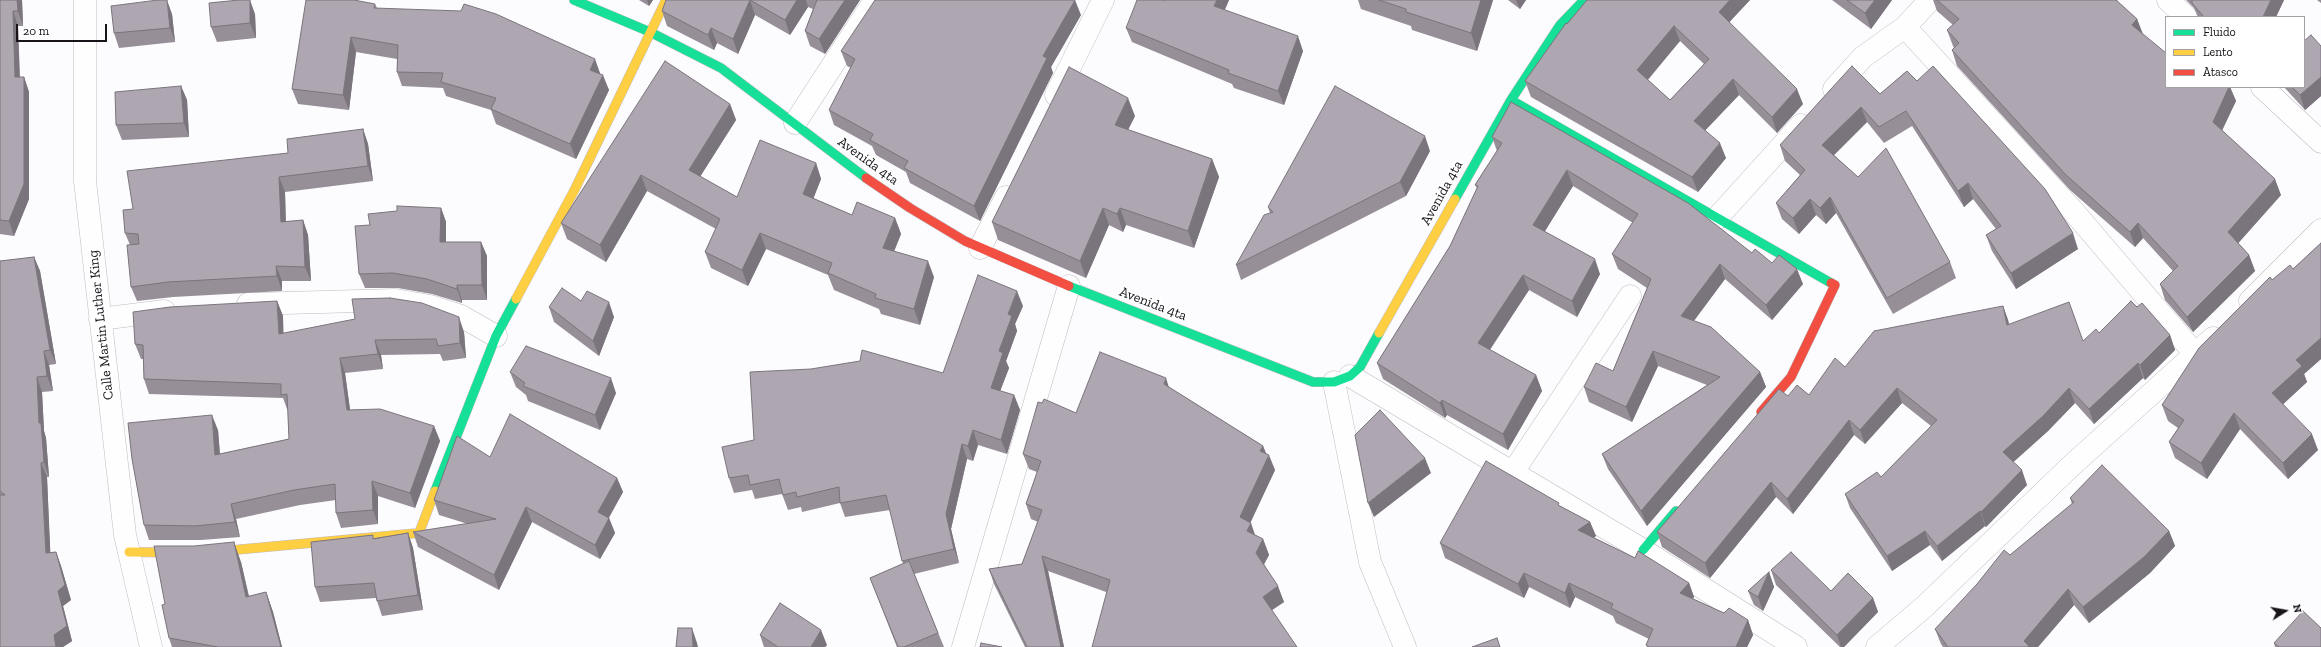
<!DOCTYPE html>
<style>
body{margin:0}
#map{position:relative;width:2321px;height:647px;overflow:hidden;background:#fcfbfd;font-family:"Zilla Slab",serif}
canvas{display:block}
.legend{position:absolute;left:2165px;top:16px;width:140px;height:72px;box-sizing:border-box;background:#fff;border:1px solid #a3a1a3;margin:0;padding:5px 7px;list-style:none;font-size:12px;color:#18141a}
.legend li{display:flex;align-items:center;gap:8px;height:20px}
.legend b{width:20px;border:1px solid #a3a1a3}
.north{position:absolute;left:2265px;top:591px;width:40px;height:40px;-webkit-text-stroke:3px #fff;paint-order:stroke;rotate:79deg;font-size:11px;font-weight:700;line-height:16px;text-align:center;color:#18141a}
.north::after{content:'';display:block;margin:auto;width:14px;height:18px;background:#18141a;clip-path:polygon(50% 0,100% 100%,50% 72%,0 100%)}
.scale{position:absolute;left:16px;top:24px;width:91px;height:18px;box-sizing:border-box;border:2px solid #18141a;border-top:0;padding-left:5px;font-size:12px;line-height:14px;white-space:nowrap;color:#18141a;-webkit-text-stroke:3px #fff;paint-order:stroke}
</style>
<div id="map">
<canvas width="2321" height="647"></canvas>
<ul class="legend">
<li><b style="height:5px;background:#16e098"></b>Fluido</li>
<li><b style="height:5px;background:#ffcf43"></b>Lento</li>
<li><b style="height:5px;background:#f24e42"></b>Atasco</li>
</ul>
<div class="north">N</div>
<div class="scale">20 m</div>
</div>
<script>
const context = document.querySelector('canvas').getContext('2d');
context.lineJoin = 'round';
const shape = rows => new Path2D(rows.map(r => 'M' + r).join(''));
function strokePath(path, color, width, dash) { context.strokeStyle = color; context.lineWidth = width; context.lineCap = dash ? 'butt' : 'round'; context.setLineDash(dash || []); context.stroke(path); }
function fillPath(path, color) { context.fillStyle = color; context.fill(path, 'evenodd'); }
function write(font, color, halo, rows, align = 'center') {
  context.font = font + ' "Zilla Slab",serif'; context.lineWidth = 4; context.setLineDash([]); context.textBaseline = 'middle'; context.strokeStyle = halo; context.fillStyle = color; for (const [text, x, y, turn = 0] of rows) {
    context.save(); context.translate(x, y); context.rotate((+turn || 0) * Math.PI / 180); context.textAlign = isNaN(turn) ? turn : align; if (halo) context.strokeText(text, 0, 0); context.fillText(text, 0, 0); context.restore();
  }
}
const street = shape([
 [85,0,85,181,125,535,151,647],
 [2168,0,2186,17],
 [1905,27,2074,212,2196,355],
 [2262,87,2321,142],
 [1834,89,1863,57,1905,27,1930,0],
 [1056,95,1103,0],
 [795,123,875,0],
 [1716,219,1801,125],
 [980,248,1006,197],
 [2250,301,2321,230],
 [248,304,396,300,430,306,461,316,496,336],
 [100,319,164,311],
 [1350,376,1643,550,1796,647],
 [1334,382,1370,562,1405,647],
 [1513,472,1630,296],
 [963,647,1069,286],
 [1877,647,1924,607,2071,466,2213,338]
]);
const fast = shape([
 [574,0,650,32,721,68,866,178],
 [1511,100,1831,283],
 [1455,199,1511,100,1560,25,1584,0],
 [1069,286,1313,382,1334,382,1350,376,1360,367,1379,333],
 [435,491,496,336,516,299],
 [1643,550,1676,511]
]);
const slow = shape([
 [516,299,575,189,666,0],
 [1379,333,1455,199],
 [129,552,201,553,419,533,435,491]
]);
const jam = shape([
 [866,178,910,208,965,241,1069,286],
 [1761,412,1791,377,1835,285,1831,283]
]);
const wall = shape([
 [0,0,22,0,23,26,18,26,20,77,24,77,29,92,29,199,14,236,0,234],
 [639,0,653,0,649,6],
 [666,0,860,0,825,54,810,46,805,31,813,9,808,7,790,35,755,15,738,54,717,43,714,50,667,26,662,11],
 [1166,0,1229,0,1225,10,1303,51,1284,105,1234,88,1232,84,1132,42,1126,28,1165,1],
 [1358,0,1493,0,1477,51,1412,30,1411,26,1361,9],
 [1508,0,1526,0,1520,9],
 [1587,0,1750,0,1729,22,1803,104,1777,133,1739,95,1705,130,1726,158,1698,192,1531,97,1525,81,1567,24],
 [1680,41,1704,64,1670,100,1648,80],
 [1832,0,1892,0,1871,29],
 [1933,0,2118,0,2117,1,2137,19,2143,34,2166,87,2230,87,2236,101,2222,131,2281,195,2238,243,2249,255,2255,271,2193,332,2165,300,2160,284,2173,271,2143,238,2135,247,2070,190,1957,66,1952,50,1954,48,1953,46,1947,30,1953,25,1937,11],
 [2186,0,2284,0,2276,17,2198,17,2194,8],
 [2317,0,2321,0,2321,3],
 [375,4,377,8,600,73,600,74,609,90,576,159,496,124,491,110,446,96,443,88,402,86,397,72,397,59,356,52,349,110,298,104,292,89],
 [172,14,175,42,119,48,114,33],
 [255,14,256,38,217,42,211,27],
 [1081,15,1051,67,1053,73,980,221,910,183,906,172,876,155,872,146,834,125,829,110,851,68,847,66,841,51],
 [2321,46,2321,96,2305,110,2284,87,2304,87],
 [1907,71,2078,249,2016,289,1992,251,1986,235,1996,229,1973,199,1964,207,1912,126,1884,143,1867,122,1834,155,1950,262,1956,278,1893,314,1836,213,1826,224,1816,215,1799,234,1782,219,1776,203,1800,175,1785,161,1780,145,1880,94],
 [181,86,187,100,189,137,122,140,116,125],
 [730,104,736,120,700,177,737,197,816,163,821,179,813,198,852,215,895,218,901,234,894,251,934,277,920,325,881,314,879,309,834,290,828,275,766,249,748,286,711,268,705,252,716,229,647,191,606,262,567,239,561,223],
 [1135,116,1128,130,1212,159,1219,177,1194,248,1126,225,1123,232,1109,225,1086,278,998,240,992,222],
 [363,129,368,144,373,181,285,192,286,222,303,220,308,235,311,281,282,281,282,291,173,297,137,301,131,287,130,245,125,233,133,209,288,153],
 [1492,137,1752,253,1772,263,1803,284,1772,320,1725,279,1694,321,1760,372,1766,387,1647,526,1608,469,1602,454,1707,385,1658,366,1632,422,1589,402,1584,387,1613,371,1647,288,1618,269,1612,254,1633,223,1573,186,1544,231,1600,274,1577,317,1529,290,1490,350,1536,375,1542,391,1508,450,1447,415,1445,418,1383,379,1377,363,1450,246,1477,188,1475,185,1497,151],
 [1430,151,1406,196,1241,280,1236,265,1270,213,1268,207],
 [441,208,446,222,446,242,481,242,487,256,487,300,462,300,462,303,432,294,398,288,365,288,359,274,370,225],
 [2321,243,2321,359,2304,374,2307,382,2283,404,2318,450,2288,479,2240,429,2207,479,2175,458,2169,442,2178,428,2168,421,2162,405,2272,280,2293,269],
 [34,257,40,271,56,364,49,365,53,391,42,392,44,431,46,438,49,477,47,477,50,552,56,552,61,566,71,600,63,606,72,641,63,647,0,647,0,261],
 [277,301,283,316,283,333,464,332,466,358,443,361,440,354,381,355,383,369,345,373,350,410,434,426,440,441,415,508,378,496,378,524,341,528,336,513,336,500,300,505,236,519,240,537,201,540,149,540,144,525,218,430,220,454,289,439,288,409,287,409,283,398,149,394,144,379,143,359,141,359,135,344],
 [581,301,614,317,599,356,554,322,549,307],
 [1023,306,1015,324,1017,331,1006,361,1009,368,1000,391,1014,395,1020,410,1007,454,978,445,973,461,967,459,951,529,959,563,914,574,944,647,897,647,870,578,903,564,890,510,845,517,840,503,802,512,801,507,788,510,782,494,755,499,752,490,734,493,729,478,754,440,943,373],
 [2003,306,2008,320,2009,324,2083,341,2099,333,2137,307,2170,335,2175,350,2145,380,2143,378,2094,424,2075,403,2048,431,2013,462,2027,485,1986,527,1985,526,1942,561,1930,545,1892,571,1850,508,1845,494,1881,477,1931,426,1902,403,1865,444,1854,435,1793,514,1776,497,1710,578,1662,547,1657,532,1788,396,1809,395,1845,367],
 [510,372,616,393,600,430,528,401,526,395,516,387],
 [1169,387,1263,446,1266,453,1275,470,1250,523,1255,535,1263,539,1269,555,1264,564,1284,602,1272,610,1106,592,1048,571,1064,647,1025,647,994,584,989,569,1022,564,1038,522,1031,519,1026,504,1037,472,1029,469,1023,454,1076,413],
 [490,457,617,478,623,492,609,518,615,533,600,559,532,522,499,590,418,547,413,532,468,524,439,515,434,500],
 [2070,498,2169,531,2175,546,2150,573,2089,623,2074,605,2038,647,1943,647,1941,644,1935,629,2010,555,2072,504],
 [1560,506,1590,522,1596,536,1594,538,1635,558,1689,583,1694,597,1693,599,1724,613,1748,620,1753,635,1747,647,1647,647,1646,645,1649,639,1616,623,1613,616,1575,597,1570,608,1529,587,1524,598,1445,558,1440,543],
 [408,533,413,548,423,610,382,616,376,598,320,602,315,587,374,538],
 [241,562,249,596,266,592,273,612,282,647,172,647,169,638,165,604],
 [1771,570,1831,591,1873,598,1878,612,1844,647,1840,647,1776,585],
 [1769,572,1774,587,1763,611,1754,605,1748,591],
 [760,635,827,645,825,647,764,647],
 [2274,643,2321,647,2275,647]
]);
const shadedWall = shape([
 [17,0,22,0,23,26,18,11],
 [167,0,172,14,175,42,170,28],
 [250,0,255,14,256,38,250,23],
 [647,0,653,0,649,6],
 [750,0,755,15,738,54,733,39],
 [797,0,806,0,808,7,790,35,785,20],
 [845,0,860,0,825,54,819,39],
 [1075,0,1081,15,1051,67,1053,73,980,221,974,206,1043,56],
 [1217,0,1229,0,1219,21,1214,6],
 [1481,0,1493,0,1477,51,1471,33],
 [1516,0,1526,0,1520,9],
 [1730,0,1750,0,1724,28,1719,12],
 [1875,0,1892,0,1871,29,1865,13],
 [2271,0,2284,0,2276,17,2263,17],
 [13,11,18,26,20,91,15,77],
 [2137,19,2143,35,2132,25],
 [1674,26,1680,41,1642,86,1637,70],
 [711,28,717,43,714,50,708,35],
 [1298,36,1303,51,1284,105,1278,91],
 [351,37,356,52,349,110,343,95],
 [595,59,600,73,596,84,590,70],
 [603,75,609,90,576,159,570,144],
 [24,77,29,92,29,199,14,236,9,221],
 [2321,77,2321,96,2305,110,2300,95],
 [1733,79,1739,95,1700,136,1694,121],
 [181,86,187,100,189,137,184,123],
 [2229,87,2230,87,2236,101,2218,138,2213,122],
 [1797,89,1803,104,1777,133,1772,117],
 [1128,98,1135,116,1121,143,1115,125],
 [730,104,736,120,694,186,689,170],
 [1861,107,1867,122,1828,161,1822,145],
 [363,129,368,144,373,181,368,166],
 [1425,136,1430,151,1406,196,1400,182],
 [1720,143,1726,158,1698,192,1692,177],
 [1212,159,1219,177,1194,248,1188,231],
 [816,163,821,179,809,210,803,194],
 [1567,170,1573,186,1539,241,1533,225],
 [641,175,647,191,606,262,600,245],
 [279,177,285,192,286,237,281,222],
 [2275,179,2281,195,2234,248,2228,232],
 [1968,183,1973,199,1964,207,1958,191],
 [1830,197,1836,213,1826,224,1820,208],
 [1810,199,1816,215,1799,234,1793,218],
 [441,208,446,222,446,257,440,242],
 [1103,208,1109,225,1086,278,1080,261],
 [1120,208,1126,225,1123,232,1117,214],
 [895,218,901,234,889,264,883,248],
 [303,220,308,235,311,281,305,267],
 [2138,223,2143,238,2135,247,2130,232],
 [760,233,766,249,748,286,742,270],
 [2073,233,2078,249,2016,289,2011,273],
 [481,242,487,256,487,300,482,285],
 [2249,255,2255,271,2193,332,2187,317],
 [34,257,40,271,56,364,50,350],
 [1595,259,1600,274,1577,317,1572,301],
 [928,261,934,277,920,325,914,309],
 [1720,264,1725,279,1686,331,1681,316],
 [276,266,282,281,282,291,277,276],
 [1797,269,1803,284,1772,320,1766,305],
 [1523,275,1529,290,1484,358,1478,343],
 [457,285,462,300,462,303,457,289],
 [1017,291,1023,306,1015,324,1017,331,1006,361,1009,368,996,402,991,388,1008,314],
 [277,301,283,316,284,349,279,334],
 [609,302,614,317,599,356,593,341],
 [2003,306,2008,320,2012,340,2007,325],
 [459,317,464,332,466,358,460,343],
 [2170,335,2175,350,2145,380,2140,365],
 [2321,338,2321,359,2304,374,2307,382,2278,409,2272,393,2296,360],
 [375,340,381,355,383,369,378,354],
 [44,351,49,365,53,391,47,376],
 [1653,351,1658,366,1632,422,1626,407],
 [340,358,345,373,352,424,347,410],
 [2138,363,2143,378,2094,424,2089,409],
 [1760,372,1766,387,1647,526,1641,511],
 [1536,375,1542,391,1508,450,1503,434],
 [37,377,42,392,44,431,46,438,49,477,44,462,39,423],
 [611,378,616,393,600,430,595,415],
 [1166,378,1171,394,1164,384],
 [1897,388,1902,403,1865,444,1860,430],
 [2069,388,2075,403,2048,431,2008,467,2003,452],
 [1014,395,1020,410,1007,454,1001,440],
 [1442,400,1447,415,1445,418,1440,403],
 [2234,413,2240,429,2207,479,2201,463],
 [212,415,218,430,221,470,215,455],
 [1849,420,1854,435,1793,514,1787,499],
 [434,426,440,441,415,508,410,493],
 [973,430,978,445,973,461,968,446],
 [2312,434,2318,450,2288,479,2283,463],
 [962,444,967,459,951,529,959,563,954,549,946,514],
 [1263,446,1268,459,1269,455,1275,470,1247,530,1251,523,1256,538,1252,546,1240,517,1260,451],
 [1425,458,1431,473,1374,517,1368,503],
 [41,463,47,477,51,567,46,553],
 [2022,470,2027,485,1986,527,1981,512],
 [617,478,623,492,603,527,598,512],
 [372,481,378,496,378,524,373,510],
 [1771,482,1776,497,1710,578,1705,563],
 [231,504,236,519,240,537,235,522],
 [526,507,532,522,499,590,494,575],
 [1980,511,1985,526,1942,561,1937,546],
 [609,518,615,533,600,559,595,545],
 [1590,522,1596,536,1583,545,1578,530],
 [1925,531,1930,545,1892,571,1887,556],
 [2169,531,2175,546,2150,573,2089,623,2083,607],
 [408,533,413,548,423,610,418,595],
 [1263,539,1269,555,1262,568,1256,553],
 [234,542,241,562,253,616,246,597],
 [56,552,61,566,71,600,63,606,72,641,63,647,56,647,54,635,58,591],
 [1042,556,1048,571,1064,647,1061,647],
 [1769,572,1774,587,1763,611,1758,597],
 [1524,573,1529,587,1524,598,1518,584],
 [1569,583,1575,597,1570,608,1565,593],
 [1689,583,1694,597,1685,608,1680,593],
 [1278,586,1284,602,1269,612,1263,597],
 [2068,589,2074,605,2038,647,2026,647,2024,641],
 [266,592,273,612,282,647,281,647],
 [1873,598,1878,612,1844,647,1841,647,1837,635],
 [1748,620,1753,635,1747,647,1736,647],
 [692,628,697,643,698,647,693,647],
 [821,630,827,645,825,647,811,647]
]);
const building = shape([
 [0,0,17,0,18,11,13,11,15,77,24,77,24,184,9,221,0,220,0,0],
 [158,0,167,0,170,28,114,33,111,6,158,0],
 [239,0,250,0,250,23,211,27,209,3,239,0],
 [306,0,354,0,375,4,374,8,461,11,464,4,496,14,595,59,590,70,603,75,570,144,491,109,496,98,441,82,443,73,397,72,398,45,351,37,343,95,292,89,306,0],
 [666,0,797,0,785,20,750,0,733,39,711,28,708,35,662,11,666,0],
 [817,0,845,0,819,39,805,31,817,0],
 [875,0,1075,0,1043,56,1047,58,974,206,904,168,908,161,870,140,873,134,829,110,855,59,841,51,875,0],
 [1137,0,1162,0,1165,1,1166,0,1217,0,1214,6,1298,36,1278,91,1228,73,1229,70,1126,28,1137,0],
 [1379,0,1481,0,1471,33,1406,12,1406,9,1379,0],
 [1587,0,1730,0,1719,12,1797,89,1772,117,1733,79,1694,121,1720,143,1692,177,1525,81,1566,23,1567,24,1587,0],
 [1674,26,1709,59,1670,100,1637,70,1674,26],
 [1847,0,1875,0,1865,13,1847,0],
 [1937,0,2116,0,2137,19,2132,25,2166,53,2166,87,2229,87,2213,122,2275,179,2228,232,2249,255,2187,317,2160,284,2178,266,2138,223,2130,232,2065,174,1952,50,1959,43,1947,30,1959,19,1937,0],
 [2192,0,2271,0,2263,17,2204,17,2192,3,2192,0],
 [2311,35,2321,46,2321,77,2300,95,2292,87,2304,87,2304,41,2311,35],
 [665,61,730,104,689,170,737,197,760,140,816,163,803,194,852,215,857,202,895,218,883,248,928,261,914,309,875,298,876,294,828,273,832,263,760,233,742,270,705,252,720,219,641,175,600,245,561,223,665,61],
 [1852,66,1880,94,1907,71,1917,81,1933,66,2045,189,2073,233,2011,273,1986,235,2001,226,1968,183,1958,191,1906,111,1879,127,1861,107,1822,145,1858,177,1886,148,1950,262,1887,298,1830,197,1820,208,1810,199,1793,218,1776,203,1805,170,1780,145,1852,66],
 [1069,67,1128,98,1115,125,1212,159,1188,231,1120,208,1117,214,1103,208,1080,261,992,222,1069,67],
 [181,86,184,123,116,125,115,92,181,86],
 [1335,86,1425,136,1400,182,1236,265,1264,215,1273,212,1268,207,1335,86],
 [1511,102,1688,203,1752,253,1755,249,1772,263,1779,255,1797,269,1766,305,1720,264,1681,316,1711,327,1760,372,1641,511,1602,454,1720,377,1653,351,1626,407,1584,387,1596,363,1613,371,1651,279,1612,254,1638,214,1567,170,1533,225,1595,259,1572,301,1523,275,1478,343,1536,375,1503,434,1442,400,1440,403,1377,363,1450,246,1478,186,1475,185,1502,143,1492,137,1511,102],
 [363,129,368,166,279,177,281,222,303,220,305,267,276,266,277,276,168,282,131,287,127,245,139,244,138,234,125,233,123,210,133,209,127,171,288,153,287,139,363,129],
 [397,206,441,208,440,242,481,242,482,285,457,285,457,289,427,279,393,273,359,274,355,226,370,225,368,214,397,211,397,206],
 [2321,243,2321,338,2296,360,2302,366,2272,393,2312,434,2283,463,2234,413,2201,463,2169,442,2184,420,2162,405,2199,348,2270,277,2272,280,2290,265,2293,269,2321,243],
 [34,257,50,350,44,351,47,376,37,377,39,423,41,423,44,462,41,463,46,553,56,552,65,585,58,591,67,626,54,635,56,647,0,647,0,495,5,495,0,491,0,261,34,257],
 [978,275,1017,291,1008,314,1012,316,999,351,1003,353,991,388,1014,395,1001,440,973,430,968,446,962,444,946,514,954,549,902,561,886,495,840,503,839,487,797,497,796,492,783,495,779,479,750,485,748,475,729,478,722,447,754,440,750,372,811,369,860,361,862,350,943,373,978,275],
 [562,288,581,301,587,291,609,302,593,341,549,307,562,288],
 [390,298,422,303,459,317,460,343,438,346,436,339,375,340,378,354,340,358,347,410,380,409,434,426,410,493,372,481,373,510,336,513,335,484,294,490,231,504,235,522,195,526,144,525,132,459,128,423,212,415,215,455,289,439,287,394,281,395,281,384,144,379,143,345,135,344,133,312,170,307,277,301,279,334,355,319,352,299,390,298],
 [2131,301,2137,307,2142,303,2170,335,2140,365,2138,363,2089,409,2069,388,2043,416,2003,452,2022,470,1981,512,1980,511,1937,546,1925,531,1887,556,1845,494,1877,472,1881,477,1937,420,1897,388,1860,430,1849,420,1787,499,1771,482,1705,563,1657,532,1779,389,1788,396,1797,385,1809,395,1835,358,1845,367,1874,331,2003,306,2007,325,2069,302,2083,341,2096,329,2099,333,2131,301],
 [526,346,611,378,595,415,523,386,525,383,510,372,526,346],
 [1100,352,1166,378,1164,384,1263,446,1260,451,1269,455,1240,517,1251,523,1247,531,1263,539,1256,553,1278,586,1263,597,1297,647,1092,647,1110,580,1042,556,1061,647,1027,647,989,569,1022,564,1042,510,1026,504,1041,461,1023,454,1038,402,1042,403,1044,399,1076,413,1100,352],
 [1380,410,1425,458,1368,503,1355,435,1380,410],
 [510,414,617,478,598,512,609,518,595,545,526,507,494,575,413,532,496,519,434,500,457,436,490,457,510,414],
 [1486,461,1559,503,1558,505,1590,522,1578,530,1635,558,1638,551,1689,583,1680,593,1724,613,1729,608,1748,620,1736,647,1649,647,1646,645,1653,629,1611,608,1613,604,1569,583,1565,593,1524,573,1518,584,1440,543,1486,461],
 [2102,465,2169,531,2144,557,2083,607,2068,589,2024,641,2029,646,2027,647,1948,647,1935,629,1977,584,2004,550,2010,555,2074,502,2070,498,2102,465],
 [408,533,418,595,377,601,374,583,315,587,311,542,373,535,373,539,408,533],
 [234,542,246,597,266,592,281,647,218,647,169,638,162,605,165,604,154,546,194,546,234,542],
 [1791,552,1831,591,1848,573,1873,598,1837,635,1771,570,1791,552],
 [909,561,938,633,904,647,898,647,870,578,909,561],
 [1769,572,1758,597,1748,591,1769,572],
 [780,603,821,630,811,647,778,647,760,635,780,603],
 [2303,611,2321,628,2321,647,2279,647,2274,643,2303,611],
 [678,628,692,628,693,647,676,647,678,628],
 [1497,638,1500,647,1472,647,1497,638],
 [981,643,1002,647,980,647,981,643]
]);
const streetNames = [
 ["Avenida 4ta",868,161,36],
 ["Avenida 4ta",1442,193,-61],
 ["Avenida 4ta",1153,304,21],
 ["Calle Martin Luther King",101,325,-96]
];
strokePath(street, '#bebcbf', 23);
strokePath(fast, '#bebcbf', 10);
strokePath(slow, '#bebcbf', 10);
strokePath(jam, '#bebcbf', 10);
strokePath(street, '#fffeff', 22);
strokePath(fast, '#16e098', 9);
strokePath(slow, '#ffcf43', 9);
strokePath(jam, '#f24e42', 9);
fillPath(wall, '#968f98');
fillPath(shadedWall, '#7a747c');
fillPath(building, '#aea6b1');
strokePath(building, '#7a747c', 1);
write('14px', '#18141a', '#fff', streetNames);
</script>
